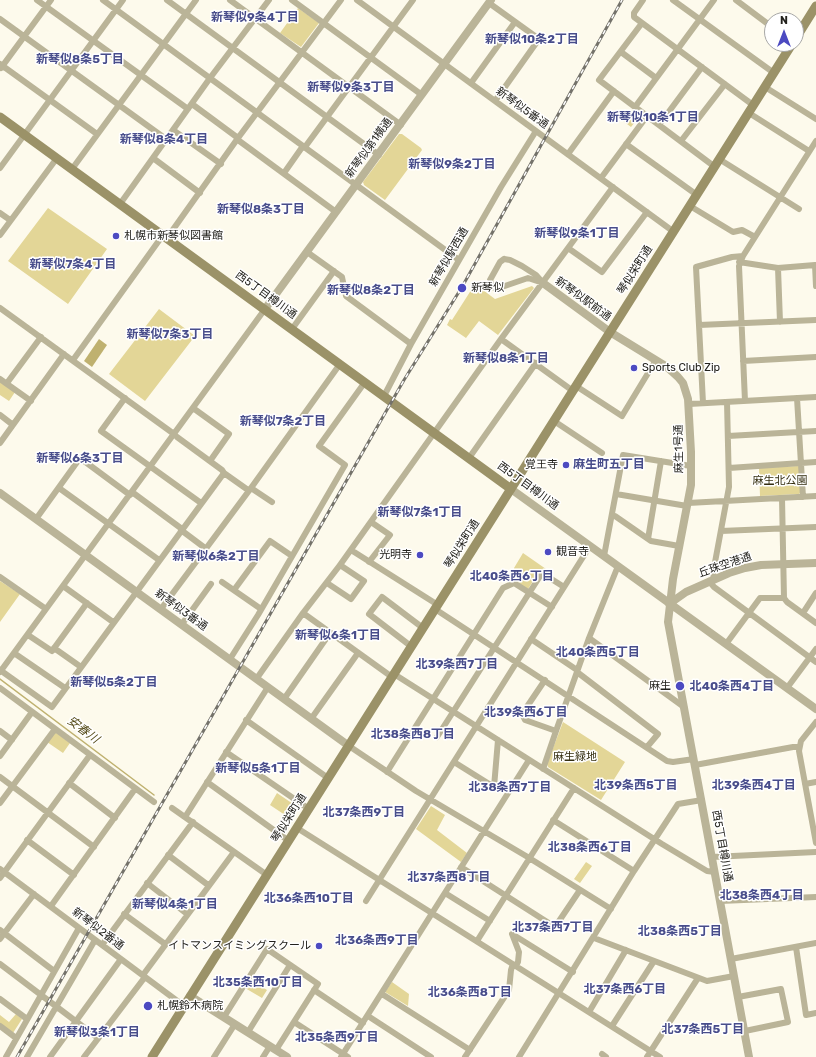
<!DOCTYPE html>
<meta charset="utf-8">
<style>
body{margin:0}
#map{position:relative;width:816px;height:1057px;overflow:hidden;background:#fdfaec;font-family:Rubik,sans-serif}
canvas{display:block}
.north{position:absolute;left:764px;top:12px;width:40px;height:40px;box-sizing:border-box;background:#fff;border:1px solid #a7a7a5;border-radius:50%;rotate:0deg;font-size:11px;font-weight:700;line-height:16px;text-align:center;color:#23221d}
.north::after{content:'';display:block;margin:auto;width:14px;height:18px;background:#4c4ac1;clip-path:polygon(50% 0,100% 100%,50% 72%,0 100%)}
</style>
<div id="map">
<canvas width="816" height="1057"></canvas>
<div class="north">N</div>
</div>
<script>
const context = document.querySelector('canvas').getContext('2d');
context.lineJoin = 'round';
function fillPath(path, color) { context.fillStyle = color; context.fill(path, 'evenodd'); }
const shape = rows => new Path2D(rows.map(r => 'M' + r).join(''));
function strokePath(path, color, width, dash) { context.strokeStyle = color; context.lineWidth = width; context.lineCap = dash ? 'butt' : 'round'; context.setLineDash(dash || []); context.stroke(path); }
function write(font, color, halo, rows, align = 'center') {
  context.font = font + ' Rubik,"Noto Sans JP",sans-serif'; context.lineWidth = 3; context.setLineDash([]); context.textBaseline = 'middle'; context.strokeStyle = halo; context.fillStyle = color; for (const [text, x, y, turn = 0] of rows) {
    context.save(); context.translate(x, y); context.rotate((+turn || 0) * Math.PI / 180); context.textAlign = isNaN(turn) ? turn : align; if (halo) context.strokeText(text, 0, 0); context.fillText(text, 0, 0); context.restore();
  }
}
const green = shape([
 [298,8,319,23,301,47,280,33],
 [632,110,640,116,631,127,623,121],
 [399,134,402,134,421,148,422,150,385,200,364,185,363,182],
 [48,208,107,249,68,304,8,261],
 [475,284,495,299,532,286,534,288,498,335,479,321,466,338,447,325,450,319,452,320],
 [159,309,195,336,145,401,109,374],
 [0,382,15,392,9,401,0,395],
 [798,466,799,467,801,492,799,494,760,496,759,468],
 [523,553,546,569,534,572,537,575,528,589,514,581,527,575,515,579,514,568],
 [0,581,20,594,0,622],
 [563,722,625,762,601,800,548,767,547,764],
 [55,732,70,743,63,753,47,742],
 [277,793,299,808,291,819,270,805],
 [431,806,445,815,437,830,467,853,461,862,416,829],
 [586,862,592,866,580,883,574,879],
 [250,979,267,990,262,998,245,988],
 [392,982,409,994,408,1006,385,992],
 [16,1014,22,1019,13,1033,0,1024,0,1015,9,1022]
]);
const water = shape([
 [99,339,107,345,92,367,84,361]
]);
const stream = shape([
 [0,679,154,795]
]);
const minor = shape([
 [37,0,188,109],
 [103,0,459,260],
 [167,0,379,155],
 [230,0,401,125],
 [292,0,422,95],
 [357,0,674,232],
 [643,0,634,13,634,17,753,105],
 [673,0,774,73],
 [736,0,772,27],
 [489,3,539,39,495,101],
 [0,19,166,139],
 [642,23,599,80,715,167],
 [621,52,656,78],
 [0,64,97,134],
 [1,68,51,0],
 [471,83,515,22],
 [765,87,816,119],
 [192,104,238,138],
 [635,107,714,0],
 [749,113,809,151],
 [659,125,702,67],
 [173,130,221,164],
 [238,140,336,212],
 [681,141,725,84],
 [626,144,697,195],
 [305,147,413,0],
 [568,154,614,91],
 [153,158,200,193],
 [719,159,799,209],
 [0,168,123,0],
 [72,169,196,0],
 [284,173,303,146],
 [601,178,647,116],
 [120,204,210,78,269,0],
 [690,206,733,232,742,230,755,237],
 [0,213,10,220],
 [0,235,57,158],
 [167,238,238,138,341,0],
 [568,248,602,272,647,212],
 [307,252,342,277,346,296,411,344],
 [743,256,739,266,745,401],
 [504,259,510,260,522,266,536,275,543,283,528,278,496,289,492,286,490,280,500,262,504,259],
 [739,262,778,268,815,265,816,286],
 [778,268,780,322],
 [0,308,174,434,177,437,222,470,224,473,52,707,0,670],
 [699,325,816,320],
 [292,329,334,271],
 [501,339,573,391],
 [73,360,163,235],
 [743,361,816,357],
 [0,379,31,401],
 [7,383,41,337],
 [576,386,622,416,656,360],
 [384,396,411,344,501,187,536,131],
 [125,398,101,431,201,503],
 [797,398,803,497],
 [703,403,696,267,732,257,743,256,816,141],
 [689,404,816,397],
 [193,408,229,434,210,461],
 [0,415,13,425],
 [554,421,602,453],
 [728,436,816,431],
 [0,443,64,354],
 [469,458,536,363],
 [729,468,816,462],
 [224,473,248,490],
 [59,488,159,560],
 [251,488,272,502],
 [132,492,182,529],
 [616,494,687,506],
 [782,498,784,598,787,602,816,623],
 [688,503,816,496],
 [612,515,615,516,651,541,679,546],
 [36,519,80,458,130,495],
 [181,530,205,548],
 [721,531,816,527],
 [648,539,661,461],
 [351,550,438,605],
 [604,556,623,455,691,466],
 [369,562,390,535,371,522],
 [0,577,46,609],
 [714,579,713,573,729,487,727,402],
 [709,581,714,587,816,662],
 [222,582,261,609],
 [327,583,351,599,364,581,340,565],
 [63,586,113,622],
 [234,590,270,541,292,556],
 [161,609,251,488,340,364],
 [435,609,667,761,673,762,694,759],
 [303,613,392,677],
 [803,613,816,593],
 [182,624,211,584],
 [28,635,52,651,87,603],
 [589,638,684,707],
 [531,639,577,670],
 [726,644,760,598,784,598],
 [412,647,369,614,382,597,423,628],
 [54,648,81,667],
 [14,653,65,688],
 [230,659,258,615,345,465,319,446,365,382],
 [0,672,265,309],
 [577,672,658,734,647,747],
 [394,674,662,844,707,871,715,872],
 [257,678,303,613,340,565,501,339,613,187],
 [545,680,522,714,525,720,556,731,589,638,618,566],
 [0,688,154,802],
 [787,688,816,649],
 [284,699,330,633],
 [311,719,358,653],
 [246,720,328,778],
 [816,722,801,741,799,751,816,843],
 [0,731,12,740],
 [437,737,542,573,564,587],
 [349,746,416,791,526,856,611,909],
 [226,752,309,809],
 [0,756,32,712],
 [454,762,494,787,498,740],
 [695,765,793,747,799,747],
 [543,769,556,731],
 [387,772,503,588,514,583,552,607],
 [0,777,94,847],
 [207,782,289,841],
 [69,783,115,818],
 [805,784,816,782],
 [0,803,55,729],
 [172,808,267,875],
 [185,817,268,687],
 [553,820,634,871],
 [297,828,660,1057],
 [27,840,74,875],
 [168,855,208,885],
 [712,857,816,852],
 [461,867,555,927,580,890],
 [0,869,184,1006],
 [0,878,90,755],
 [147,883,187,914],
 [445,893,490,921],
 [366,901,590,546],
 [720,901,816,897],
 [51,906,135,789],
 [124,914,165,944],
 [0,930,54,971],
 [594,938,707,981,734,976],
 [0,939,34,894],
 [477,941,574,788],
 [102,945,193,822],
 [796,947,806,1015,816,1013],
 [731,959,816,943],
 [0,964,98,1038],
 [516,966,518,962,519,952,512,934,573,972],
 [143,975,234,852],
 [314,990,363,1023],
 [382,994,470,1050],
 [738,997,781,989,788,1022,745,1031],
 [0,999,27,1019],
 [589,1012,626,950],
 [368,1016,431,1057],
 [224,1017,267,949,318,984,276,1050],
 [294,1022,348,1057],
 [0,1026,16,1038],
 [612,1026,654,961],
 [248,1032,290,965],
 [602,1054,606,1057],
 [6,1057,79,928],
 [27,1057,95,940],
 [50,1057,121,959],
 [84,1057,145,977],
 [214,1057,235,1024],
 [263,1057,270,1046],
 [341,1057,529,760],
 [465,1057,509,990,511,970,513,964],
 [519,1057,634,871,678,804,702,800],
 [647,1057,698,978]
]);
const tertiary = shape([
 [543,283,610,332,667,367,678,377,683,383,688,399,691,452,691,485,673,579,668,622,749,1057],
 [265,309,491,0],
 [511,489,816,709],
 [0,493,349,746],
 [669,604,686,592,729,573,745,568,761,565,816,563],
 [190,996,287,1057]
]);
const secondary = shape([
 [796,38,816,6],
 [0,117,511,489],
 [152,1057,792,44]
]);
const rail = shape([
 [17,1057,404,380,462,287,622,0]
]);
const markers = [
 [116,236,4,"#4c4ac1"],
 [462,288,5,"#4c4ac1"],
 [634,368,4,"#4c4ac1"],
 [566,465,4,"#4c4ac1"],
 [548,552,4,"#4c4ac1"],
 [420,555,4,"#4c4ac1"],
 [680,686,5,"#4c4ac1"],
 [319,946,4,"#4c4ac1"],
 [148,1006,5,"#4c4ac1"]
];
const streetNames = [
 ["新琴似5番通",522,108,36],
 ["新琴似第1横通",369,148,-54],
 ["新琴似駅西通",449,257,-60],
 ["琴似栄町通",635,270,-58],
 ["西5丁目樽川通",266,295,36],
 ["新琴似駅前通",583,299,36],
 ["麻生1号通",679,449,-91],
 ["西5丁目樽川通",528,486,36],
 ["琴似栄町通",462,544,-58],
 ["丘珠空港通",725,565,-19],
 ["新琴似3番通",181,610,36],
 ["琴似栄町通",289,818,-58],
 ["西5丁目樽川通",722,846,80],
 ["新琴似2番通",98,929,37]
];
const poiNames = [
 ["札幌市新琴似図書館",124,236],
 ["新琴似",471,288],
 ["Sports Club Zip",642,368],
 ["覚王寺",558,465,"right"],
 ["観音寺",556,552],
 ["光明寺",412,555,"right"],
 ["麻生",671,686,"right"],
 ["イトマンスイミングスクール",311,946,"right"],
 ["札幌鈴木病院",157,1006]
];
const parkNames = [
 ["麻生北公園",780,481],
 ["麻生緑地",575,757]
];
const neighbourhoodNames = [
 ["新琴似9条4丁目",255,18],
 ["新琴似10条2丁目",532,40],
 ["新琴似8条5丁目",80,60],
 ["新琴似9条3丁目",351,88],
 ["新琴似10条1丁目",653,118],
 ["新琴似8条4丁目",164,140],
 ["新琴似9条2丁目",452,165],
 ["新琴似8条3丁目",261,210],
 ["新琴似9条1丁目",577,234],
 ["新琴似7条4丁目",73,265],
 ["新琴似8条2丁目",371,291],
 ["新琴似7条3丁目",170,335],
 ["新琴似8条1丁目",506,359],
 ["新琴似7条2丁目",283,422],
 ["新琴似6条3丁目",80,459],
 ["麻生町五丁目",609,465],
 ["新琴似7条1丁目",420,513],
 ["新琴似6条2丁目",216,557],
 ["北40条西6丁目",512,577],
 ["新琴似6条1丁目",338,636],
 ["北40条西5丁目",598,653],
 ["北39条西7丁目",457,665],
 ["新琴似5条2丁目",114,683],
 ["北40条西4丁目",732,687],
 ["北39条西6丁目",526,713],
 ["北38条西8丁目",413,735],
 ["新琴似5条1丁目",258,769],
 ["北39条西5丁目",636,786],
 ["北39条西4丁目",754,786],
 ["北38条西7丁目",510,788],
 ["北37条西9丁目",364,813],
 ["北38条西6丁目",590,848],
 ["北37条西8丁目",449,878],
 ["北38条西4丁目",762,896],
 ["北36条西10丁目",309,899],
 ["新琴似4条1丁目",175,905],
 ["北37条西7丁目",553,928],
 ["北38条西5丁目",680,932],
 ["北36条西9丁目",377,941],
 ["北35条西10丁目",258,983],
 ["北37条西6丁目",625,990],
 ["北36条西8丁目",470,993],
 ["北37条西5丁目",703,1030],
 ["新琴似3条1丁目",97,1033],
 ["北35条西9丁目",337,1038]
];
const waterNames = [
 ["安春川",83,730,37]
];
fillPath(green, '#e3d697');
fillPath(water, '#bfb16f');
strokePath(stream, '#bfb16f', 1.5);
strokePath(minor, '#bab498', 6);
strokePath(tertiary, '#bab498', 8);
strokePath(secondary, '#9b9268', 9);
strokePath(rail, '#74726a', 3);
strokePath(rail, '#fff', 1.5, [4.5]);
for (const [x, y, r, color] of markers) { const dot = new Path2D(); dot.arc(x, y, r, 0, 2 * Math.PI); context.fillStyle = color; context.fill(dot); strokePath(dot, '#fff', 1.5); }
write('11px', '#23221d', '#fff', streetNames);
write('11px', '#23221d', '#fff', poiNames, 'left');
write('11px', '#352f11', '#fff', parkNames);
write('bold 12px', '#484d8b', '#fff', neighbourhoodNames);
write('italic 12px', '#554b18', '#fff', waterNames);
</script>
